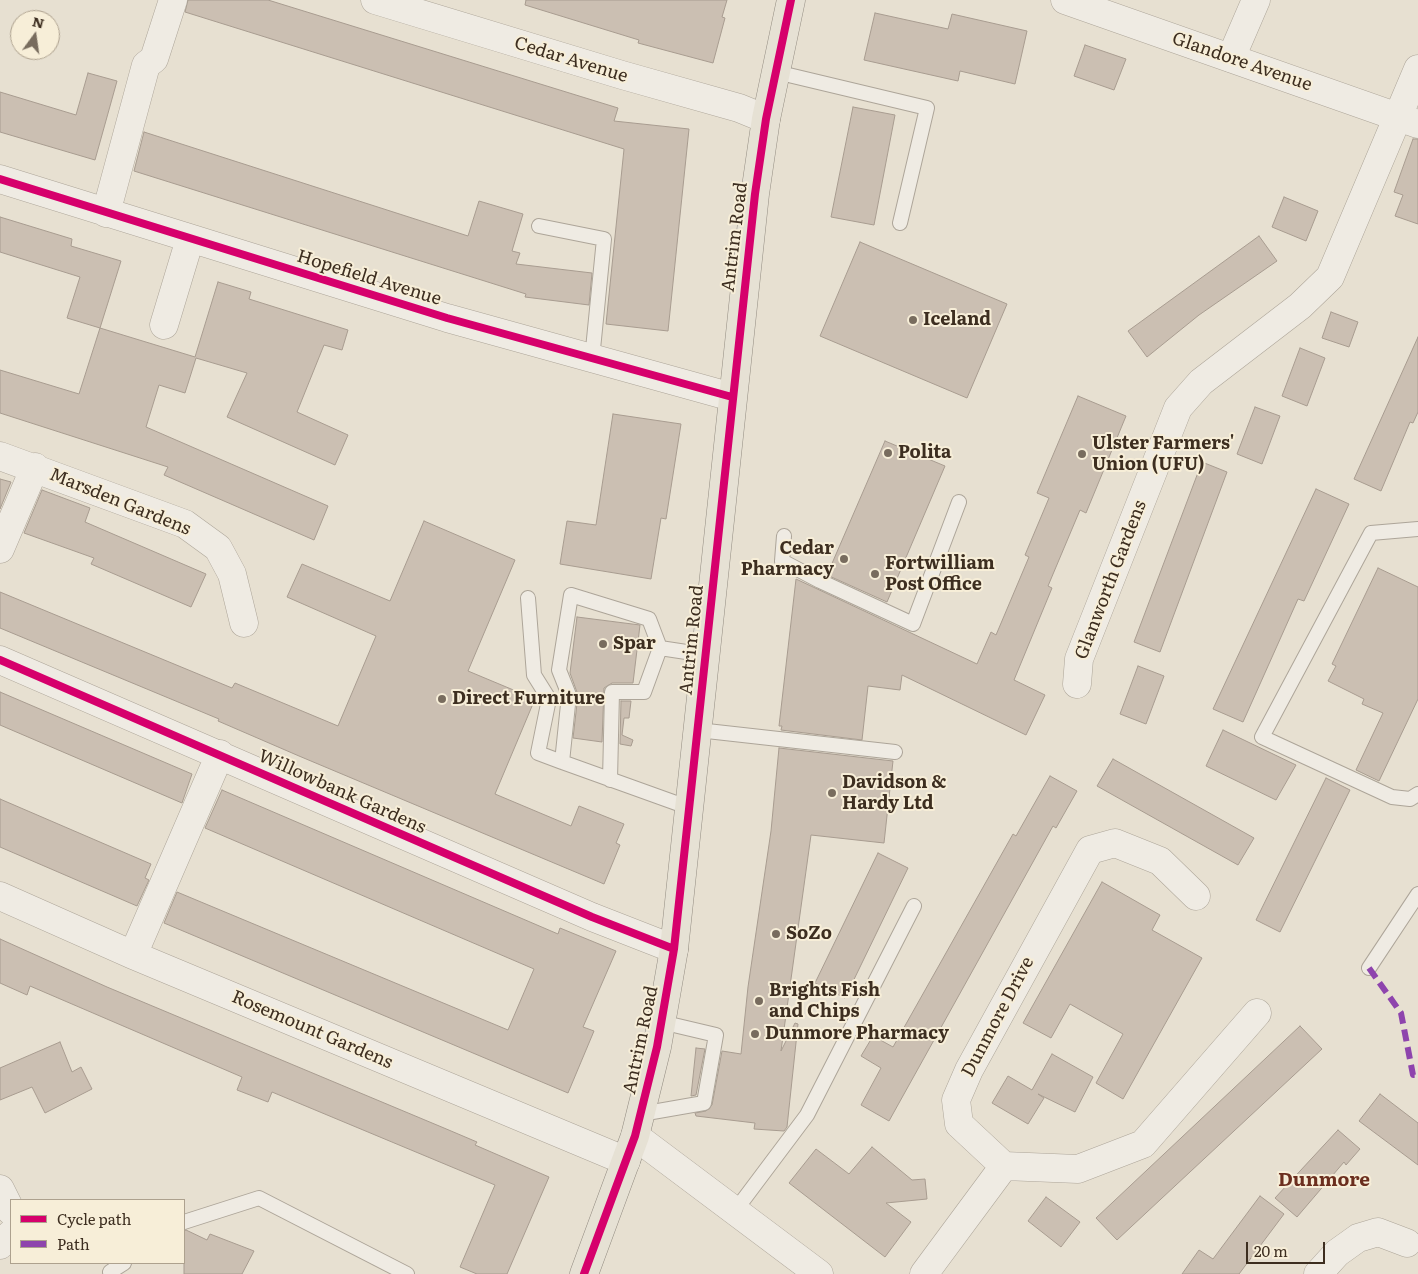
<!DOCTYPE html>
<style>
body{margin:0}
#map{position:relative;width:1418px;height:1274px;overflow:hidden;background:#e7e0d1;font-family:Literata,serif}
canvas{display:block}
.legend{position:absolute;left:10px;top:1199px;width:175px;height:65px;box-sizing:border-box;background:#f7eed8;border:1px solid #ada18e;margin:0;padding:6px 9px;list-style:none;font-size:15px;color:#3d2e20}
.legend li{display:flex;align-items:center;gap:10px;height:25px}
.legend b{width:25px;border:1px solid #ada18e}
.north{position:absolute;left:10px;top:10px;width:50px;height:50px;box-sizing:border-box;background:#f7eed8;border:1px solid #ada18e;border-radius:50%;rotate:14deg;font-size:14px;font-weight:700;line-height:20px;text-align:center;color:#3d2e20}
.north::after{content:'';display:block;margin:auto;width:18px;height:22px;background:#786c5e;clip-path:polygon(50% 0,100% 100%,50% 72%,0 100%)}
.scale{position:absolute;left:1246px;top:1242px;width:79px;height:22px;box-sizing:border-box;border:2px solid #3d2e20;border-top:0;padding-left:6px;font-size:15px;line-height:18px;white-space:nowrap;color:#3d2e20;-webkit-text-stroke:4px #f7eed8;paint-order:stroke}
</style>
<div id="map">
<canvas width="1418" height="1274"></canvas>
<ul class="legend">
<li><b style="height:6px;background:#d6006c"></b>Cycle path</li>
<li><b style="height:6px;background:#8e44ad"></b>Path</li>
</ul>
<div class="north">N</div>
<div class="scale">20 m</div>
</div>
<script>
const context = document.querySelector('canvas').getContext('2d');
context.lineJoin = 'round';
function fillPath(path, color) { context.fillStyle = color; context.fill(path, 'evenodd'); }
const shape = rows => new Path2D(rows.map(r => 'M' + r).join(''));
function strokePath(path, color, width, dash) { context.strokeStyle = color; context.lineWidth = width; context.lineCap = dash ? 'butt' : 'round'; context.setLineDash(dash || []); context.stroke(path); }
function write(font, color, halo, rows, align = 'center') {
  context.font = font + ' Literata,serif'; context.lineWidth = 4; context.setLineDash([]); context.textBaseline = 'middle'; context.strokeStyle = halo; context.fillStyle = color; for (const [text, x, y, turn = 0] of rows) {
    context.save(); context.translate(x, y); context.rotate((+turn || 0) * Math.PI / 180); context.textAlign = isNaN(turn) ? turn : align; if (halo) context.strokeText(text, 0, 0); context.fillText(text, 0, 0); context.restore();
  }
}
const building = shape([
 [188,0,268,0,618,108,614,121,689,129,668,331,606,324,624,149,185,12,188,0],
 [526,0,727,0,722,17,725,18,713,63,638,43,639,40,525,5,526,0],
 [875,13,948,29,952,14,1027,31,1015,84,960,71,958,81,864,60,875,13],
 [1085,45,1126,59,1114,90,1074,76,1085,45],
 [88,73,117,81,95,160,0,132,0,92,76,115,88,73],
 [853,107,895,115,874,225,831,217,853,107],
 [144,132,468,236,479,201,523,214,512,251,520,253,516,264,592,273,589,305,525,297,526,294,134,171,144,132],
 [1413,139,1418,139,1418,224,1395,216,1403,195,1394,192,1413,139],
 [1284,197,1318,211,1306,241,1272,227,1284,197],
 [0,217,72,239,71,246,121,261,100,328,67,318,80,277,0,252,0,217],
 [1259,236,1277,261,1199,315,1147,357,1128,331,1259,236],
 [860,242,1007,304,967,398,820,336,860,242],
 [218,282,251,292,249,299,348,330,342,350,324,345,297,412,348,435,335,465,227,417,247,373,196,358,185,393,159,385,146,427,328,506,314,540,164,475,168,467,0,413,0,370,79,394,100,328,195,357,218,282],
 [1331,312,1358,322,1349,347,1322,338,1331,312],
 [1418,337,1418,412,1413,423,1410,422,1381,491,1354,479,1418,337],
 [1300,348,1325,358,1307,406,1282,396,1300,348],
 [1078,396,1126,416,1086,513,1080,510,1048,586,1052,588,1014,680,1045,695,1026,735,902,675,900,690,868,686,862,740,781,730,782,726,779,726,796,579,977,664,991,632,996,635,1029,557,1025,555,1049,498,1037,493,1078,396],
 [1255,407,1280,416,1262,464,1237,454,1255,407],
 [613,414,681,424,666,519,661,518,651,579,560,564,567,521,596,525,613,414],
 [885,441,945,466,887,602,827,575,885,441],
 [1202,462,1227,472,1160,652,1134,642,1202,462],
 [0,479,11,482,0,509,0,479],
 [1316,489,1349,504,1304,601,1298,599,1243,722,1213,709,1316,489],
 [42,490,90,508,85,522,206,574,191,607,91,564,94,558,24,533,42,490],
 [424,521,515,560,468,671,535,699,495,794,571,826,579,806,624,824,616,843,620,845,604,884,299,756,218,721,219,719,0,628,0,592,232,688,235,683,338,726,376,636,287,597,302,564,390,601,424,521],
 [1378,568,1418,587,1418,699,1379,781,1356,770,1383,713,1362,704,1364,699,1328,681,1336,666,1332,664,1378,568],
 [577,617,640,625,633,683,612,683,604,688,602,742,573,738,578,695,570,673,577,617],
 [1138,666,1164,676,1146,724,1120,714,1138,666],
 [0,692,192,774,182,803,0,725,0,692],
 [621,701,631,701,629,718,624,718,622,735,633,740,631,746,620,744,621,701],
 [1223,730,1296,765,1276,800,1206,766,1223,730],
 [779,748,893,761,884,843,811,835,781,1051,795,1023,798,1024,787,1127,784,1131,754,1129,755,1123,696,1116,695,1113,706,1111,712,1105,722,1051,741,1054,748,987,771,831,779,748],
 [1113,759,1254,838,1238,865,1097,786,1113,759],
 [1050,776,1077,791,1056,828,1053,826,889,1121,861,1105,881,1068,861,1056,873,1036,893,1047,1013,834,1016,836,1050,776],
 [1326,778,1350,790,1280,932,1256,920,1326,778],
 [222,790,558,934,560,928,616,951,583,1027,594,1031,568,1093,164,923,177,892,508,1030,534,969,205,828,222,790],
 [0,799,151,864,145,878,149,880,137,906,0,847,0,799],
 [878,853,908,868,845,998,815,983,878,853],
 [1102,882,1160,915,1152,930,1202,958,1123,1099,1096,1083,1123,1034,1070,1004,1051,1038,1023,1023,1102,882],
 [0,939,107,987,444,1128,477,1142,475,1145,549,1177,507,1274,477,1274,460,1267,495,1185,272,1092,268,1102,237,1090,242,1077,30,986,27,995,0,983,0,939],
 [1300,1026,1322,1049,1117,1240,1096,1218,1300,1026],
 [60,1042,72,1072,81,1067,92,1089,45,1113,32,1087,0,1100,0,1068,60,1042],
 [696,1048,705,1049,696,1095,691,1096,696,1048],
 [1052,1054,1093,1077,1075,1112,1038,1094,1044,1098,1028,1124,992,1103,1008,1076,1032,1090,1052,1054],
 [1380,1094,1418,1123,1418,1165,1359,1121,1380,1094],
 [1338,1130,1360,1149,1346,1165,1344,1162,1297,1217,1275,1198,1338,1130],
 [872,1147,912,1180,925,1179,927,1199,886,1203,911,1222,885,1257,789,1183,816,1149,849,1174,872,1147],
 [1260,1196,1284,1214,1239,1274,1182,1274,1199,1250,1213,1259,1260,1196],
 [1046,1197,1080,1222,1061,1247,1028,1221,1046,1197],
 [186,1230,207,1240,210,1234,254,1251,242,1274,184,1274,184,1231,186,1230]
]);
const service = shape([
 [776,72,927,108,900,223],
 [539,226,604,239,592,359],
 [1418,529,1371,533,1262,737,1392,797,1410,799,1418,794],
 [784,536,782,561,820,581,913,624,959,502],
 [528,598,534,675,549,699,538,753,562,762],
 [698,730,895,752],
 [610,780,612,692,644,692,660,648],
 [690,808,562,762,569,695,559,670,571,595,649,619,660,648,706,655],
 [1369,968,1418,894],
 [641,1114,704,1103,716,1035,661,1022],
 [735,1211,807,1115,914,906],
 [184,1222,259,1198,407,1274],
 [110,1272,124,1263]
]);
const minor = shape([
 [375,0,622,75,739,108,766,119],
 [1231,58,1256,0],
 [0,179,447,318,732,397],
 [106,213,146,65,154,59,173,0],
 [164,325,190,239],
 [0,456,185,524,218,548,232,574,244,623],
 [0,549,35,467],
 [0,660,592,917,674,949],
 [1077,684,1079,659,1178,408,1201,382,1300,306,1330,277,1418,69],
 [0,896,133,955,626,1161],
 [133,955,220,754],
 [1004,1166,1078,1169,1143,1144,1257,1013],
 [0,1189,11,1211],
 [0,1245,11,1234],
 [924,1274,1004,1166,959,1124,956,1100,969,1070,1090,850,1115,843,1160,861,1196,896],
 [1318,1274,1337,1253,1358,1238,1378,1232,1407,1243]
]);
const tertiary = shape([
 [1065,0,1418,124],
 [635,1136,819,1274]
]);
const primary = shape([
 [584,1274,635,1136,657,1047,674,949,755,194,766,119,791,0]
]);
const quiet = shape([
 [1369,968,1401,1013,1413,1075,1418,1075]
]);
const cycleway = shape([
 [0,179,447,318,732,397],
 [0,660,592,917,674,949],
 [584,1274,635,1136,657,1047,674,949,755,194,766,119,791,0]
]);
const markers = [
 [913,320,5,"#786c5e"],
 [888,453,5,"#786c5e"],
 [1082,454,5,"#786c5e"],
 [844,559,5,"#786c5e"],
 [875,574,5,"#786c5e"],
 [603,644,5,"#786c5e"],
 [442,699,5,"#786c5e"],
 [832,793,5,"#786c5e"],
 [776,934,5,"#786c5e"],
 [759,1001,5,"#786c5e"],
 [755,1034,5,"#786c5e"]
];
const streetNames = [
 ["Cedar Avenue",571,60,17],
 ["Glandore Avenue",1242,62,19],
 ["Antrim Road",735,237,-83],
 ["Hopefield Avenue",369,278,17],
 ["Marsden Gardens",120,502,22],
 ["Glanworth Gardens",1111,580,-69],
 ["Antrim Road",692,640,-84],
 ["Willowbank Gardens",342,792,24],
 ["Dunmore Drive",998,1017,-62],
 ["Rosemount Gardens",312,1030,23],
 ["Antrim Road",641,1040,-78]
];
const poiNames = [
 ["Iceland",923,320],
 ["Ulster Farmers'",1092,444],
 ["Union (UFU)",1092,465],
 ["Polita",898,453],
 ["Cedar",834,549,"right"],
 ["Pharmacy",834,570,"right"],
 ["Fortwilliam",885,564],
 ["Post Office",885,585],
 ["Spar",613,644],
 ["Direct Furniture",452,699],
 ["Davidson &",842,783],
 ["Hardy Ltd",842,804],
 ["SoZo",786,934],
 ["Brights Fish",769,991],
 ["and Chips",769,1012],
 ["Dunmore Pharmacy",765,1034]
];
const neighbourhoodNames = [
 ["Dunmore",1324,1180]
];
fillPath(building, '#cbbfb2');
strokePath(building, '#a89c90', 1);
strokePath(service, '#ada599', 16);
strokePath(minor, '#ada599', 29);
strokePath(tertiary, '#ada599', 29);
strokePath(primary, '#928b80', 29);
strokePath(service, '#efebe3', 14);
strokePath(minor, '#efebe3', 28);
strokePath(tertiary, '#efebe3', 28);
strokePath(primary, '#e6e1d4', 28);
strokePath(quiet, '#8e44ad', 6, [12, 6]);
strokePath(cycleway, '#d6006c', 8);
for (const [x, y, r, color] of markers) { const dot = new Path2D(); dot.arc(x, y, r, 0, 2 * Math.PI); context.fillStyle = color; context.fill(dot); strokePath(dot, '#f7eed8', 2); }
write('18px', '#3d2e20', '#f7eed8', streetNames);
write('bold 18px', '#3d2e20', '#f7eed8', poiNames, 'left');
write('bold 19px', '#6b2e1e', '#f7eed8', neighbourhoodNames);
</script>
